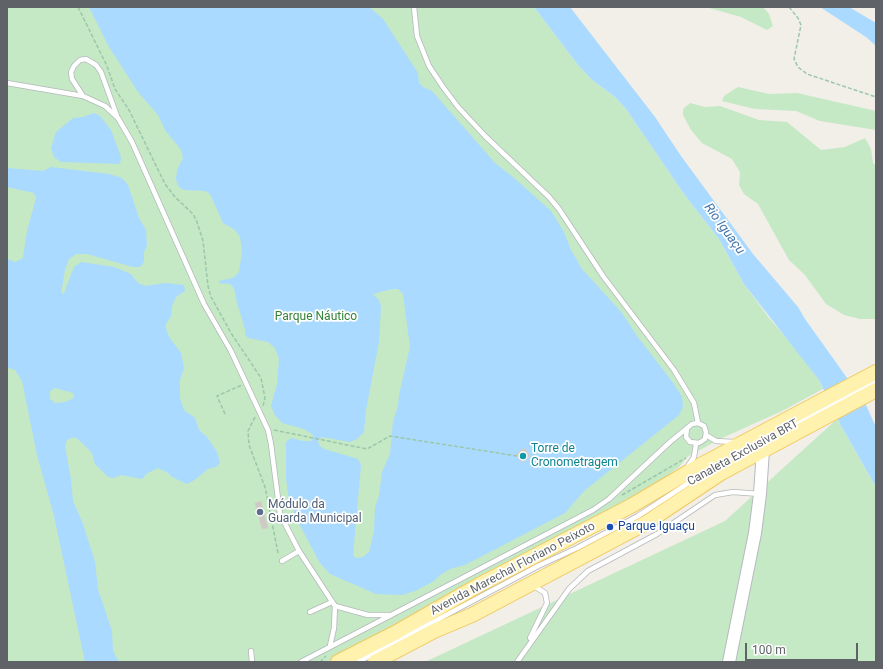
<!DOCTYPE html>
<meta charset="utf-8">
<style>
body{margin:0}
#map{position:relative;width:883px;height:669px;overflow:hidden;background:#f1efe8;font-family:Roboto,sans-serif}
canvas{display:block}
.frame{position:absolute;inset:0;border:8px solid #5f6368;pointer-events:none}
.scale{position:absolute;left:745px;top:643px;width:113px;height:18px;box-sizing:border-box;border:2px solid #5f6368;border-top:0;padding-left:5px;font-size:12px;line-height:14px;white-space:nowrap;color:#5f6368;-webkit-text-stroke:3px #fff;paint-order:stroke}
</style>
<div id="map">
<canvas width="883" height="669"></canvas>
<div class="frame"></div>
<div class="scale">100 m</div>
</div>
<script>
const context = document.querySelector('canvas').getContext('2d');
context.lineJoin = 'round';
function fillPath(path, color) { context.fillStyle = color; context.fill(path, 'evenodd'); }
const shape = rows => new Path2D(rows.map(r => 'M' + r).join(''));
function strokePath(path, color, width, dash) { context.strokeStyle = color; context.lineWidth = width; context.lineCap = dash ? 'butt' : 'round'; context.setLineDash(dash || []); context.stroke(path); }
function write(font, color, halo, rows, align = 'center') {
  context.font = font + ' Roboto,sans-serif'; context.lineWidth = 3.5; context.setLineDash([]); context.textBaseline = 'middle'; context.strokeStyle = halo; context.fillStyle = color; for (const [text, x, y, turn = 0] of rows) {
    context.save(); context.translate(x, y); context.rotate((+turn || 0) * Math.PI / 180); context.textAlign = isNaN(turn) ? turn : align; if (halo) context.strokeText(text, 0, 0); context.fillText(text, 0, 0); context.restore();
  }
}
const green = shape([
 [7,7,534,7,578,65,591,79,615,97,626,109,684,194,719,239,744,284,769,318,802,356,819,380,823,389,782,411,722,438,687,457,679,467,637,497,327,662,7,662],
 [706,7,763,7,769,14,773,26,767,30,741,17],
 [738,87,769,94,797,93,876,111,876,130,820,121,796,111,755,109,722,101,724,96],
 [690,103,705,107,720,106,759,120,787,122,821,150,845,147,865,138,871,149,873,163,876,166,876,319,860,319,844,315,826,304,805,275,789,260,758,204,744,194,739,185,740,172,732,159,702,143,691,130,683,115,683,109],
 [837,419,876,487,876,662,425,662,725,521]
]);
const water = shape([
 [89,7,369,7,383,19,418,73,419,83,423,87,432,91,495,163,513,177,551,211,564,232,571,250,582,269,622,313,637,336,674,384,682,397,683,407,679,415,584,491,565,513,465,565,450,569,440,575,434,581,417,590,403,595,376,594,330,574,320,563,297,520,289,499,286,479,286,442,291,438,303,441,311,441,314,437,312,434,304,429,282,423,275,415,271,406,277,384,279,359,275,348,268,342,248,338,245,334,245,329,237,303,234,288,230,284,219,283,219,281,233,278,239,272,242,251,240,237,235,230,223,223,210,194,205,191,184,190,178,186,176,179,177,170,183,158,181,150,165,130,158,115,138,92,109,47],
 [392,289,398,289,403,294,410,347,399,395,398,406,393,421,390,454,382,472,379,496,375,507,374,531,369,552,363,557,356,558,353,556,361,465,358,459,324,449,319,445,318,441,322,437,350,442,357,439,364,432,366,410,379,342,381,306,379,300,373,294],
 [534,7,570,7,655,117,681,156,753,254,798,307,805,319,865,403,876,427,876,487,840,424,819,380,744,284,719,239,684,194,626,109,615,97,591,79,578,65],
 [820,7,849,7,876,23,876,46,866,37],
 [94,113,100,116,111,130,121,157,120,164,61,162,54,157,51,148,56,132,73,118,83,117],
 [51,167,109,174,122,178,128,185,139,218,146,230,147,245,144,252,144,262,140,267,133,267,87,254,76,254,69,259,65,269,61,294,64,293,74,267,81,262,114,267,131,274,138,283,146,286,165,283,184,285,185,291,176,297,172,306,171,316,165,326,169,337,181,353,184,368,180,380,180,398,184,410,195,418,199,430,207,437,217,452,220,463,216,467,208,469,193,481,187,484,172,477,168,473,158,468,146,474,142,479,121,475,114,478,108,477,95,464,92,453,79,440,74,437,67,440,65,446,71,479,73,501,83,524,95,562,98,589,112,631,113,651,119,662,85,662,54,516,37,455,22,381,15,370,7,367,7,259,15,262,23,258,27,231,36,198,34,193,7,187,7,168,43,171],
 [55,388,73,393,74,398,65,402,55,403,50,399,50,391]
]);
const building = shape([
 [524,448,530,456,522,462,516,455,524,448],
 [261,501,268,528,262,529,255,503,261,501]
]);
const path = shape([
 [78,7,107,66,115,89,129,110,165,184,175,197,193,214,197,222,203,241,208,286,211,297,231,333,261,378,265,398,263,406],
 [789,7,798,18,801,25,794,59,798,67,807,74,876,97],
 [225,414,217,396,242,385],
 [255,417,248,431,249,445,265,487,278,553],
 [274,430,367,449,390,436,517,456],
 [622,495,686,458],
 [320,662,326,656]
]);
const lane = shape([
 [414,7,417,36,429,66,443,87,458,107,485,136,549,197,559,209,603,276,674,370,694,403,698,423],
 [7,83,83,96,105,106,118,118,132,142,204,304,231,351,268,430,271,444,280,514,299,551,335,606,368,615,389,615],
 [83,96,72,79,71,72,74,66,80,60,86,59,96,65,101,72,117,116],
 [706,435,716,441,734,442],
 [688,466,694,457,696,444],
 [282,561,299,551],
 [310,612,332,602],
 [530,638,547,603,545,593,534,586],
 [330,646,334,628,335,606],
 [251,651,252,662],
 [301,662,593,510,609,499,670,442,692,424,698,423,704,426,706,432,705,439,699,443,690,442,686,437,687,428],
 [358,662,538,566,577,548,638,516,713,467,876,381],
 [517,662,569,589,588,571,657,534,715,495,733,492,760,494]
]);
const secondary = shape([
 [729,662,755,533,760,494,763,450]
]);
const primary = shape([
 [338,662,395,633,479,585,631,506,697,467,876,372],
 [375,662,434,631,472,615,646,523,721,473,876,390]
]);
const markers = [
 [523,456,4,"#0f9aa8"],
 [260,512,4,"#5c6f8a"],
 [610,527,4,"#1a4fb4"]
];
const parkNames = [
 ["Parque Náutico",316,317]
];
const cultureNames = [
 ["Torre de",531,449],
 ["Cronometragem",531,463]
];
const streetNames = [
 ["Canaleta Exclusiva BRT",743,453,-29],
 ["Avenida Marechal Floriano Peixoto",513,569,-28]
];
const serviceNames = [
 ["Módulo da",268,505],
 ["Guarda Municipal",268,519]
];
const transitNames = [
 ["Parque Iguaçu",618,527]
];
const waterNames = [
 ["Rio Iguaçu",724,229,54]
];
fillPath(green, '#c5e8c5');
fillPath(water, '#aadaff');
fillPath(building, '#cccac5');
strokePath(building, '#d6d1c6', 1);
strokePath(lane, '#b5b8bc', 6);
strokePath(secondary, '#b6babf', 14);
strokePath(primary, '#f2c960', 16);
strokePath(path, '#9cc7a9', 1.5, [4, 2]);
strokePath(lane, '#fff', 4.5);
strokePath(secondary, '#fff', 12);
strokePath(primary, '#fff2af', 14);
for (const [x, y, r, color] of markers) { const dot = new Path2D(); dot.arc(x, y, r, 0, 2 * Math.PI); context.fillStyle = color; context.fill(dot); strokePath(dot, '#fff', 1.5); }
write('12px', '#348238', '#fff', parkNames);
write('12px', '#0d838f', '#fff', cultureNames, 'left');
write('12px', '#5f6368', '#fff', streetNames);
write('12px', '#4e5e75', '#fff', serviceNames, 'left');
write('12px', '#164399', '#fff', transitNames, 'left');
write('italic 13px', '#4174aa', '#fff', waterNames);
</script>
